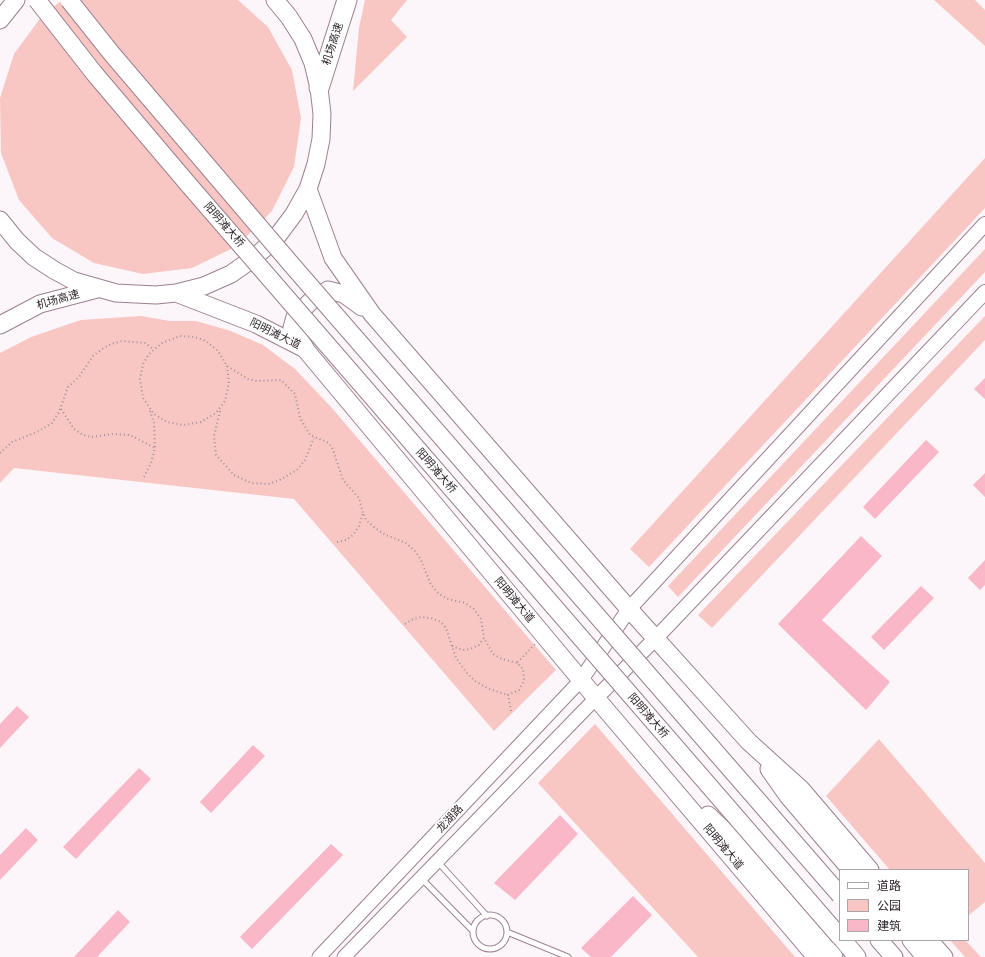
<!DOCTYPE html>
<meta charset="utf-8">
<style>
body{margin:0}
#map{position:relative;width:985px;height:957px;overflow:hidden;background:#fcf5f9;font-family:"Noto Sans","Noto Sans SC",sans-serif}
canvas{display:block}
.legend{position:absolute;left:839px;top:869px;width:130px;height:72px;box-sizing:border-box;background:#fff;border:1px solid #aaa5a8;margin:0;padding:5px 7px;list-style:none;font-size:12px;color:#2a1f26}
.legend li{display:flex;align-items:center;gap:8px;height:20px}
.legend b{width:20px;border:1px solid #aaa5a8}
</style>
<div id="map">
<canvas width="985" height="957"></canvas>
<ul class="legend">
<li><b style="height:5px;background:#fff"></b>道路</li>
<li><b style="height:11px;background:#f8c7c4"></b>公园</li>
<li><b style="height:11px;background:#f9b7c7"></b>建筑</li>
</ul>
</div>
<script>
const context = document.querySelector('canvas').getContext('2d');
context.lineJoin = 'round';
function fillPath(path, color) { context.fillStyle = color; context.fill(path, 'evenodd'); }
const shape = rows => new Path2D(rows.map(r => 'M' + r).join(''));
function strokePath(path, color, width, dash) { context.strokeStyle = color; context.lineWidth = width; context.lineCap = dash ? 'butt' : 'round'; context.setLineDash(dash || []); context.stroke(path); }
function write(font, color, halo, rows, align = 'center') {
  context.font = font + ' "Noto Sans","Noto Sans SC",sans-serif'; context.lineWidth = 4; context.setLineDash([]); context.textBaseline = 'middle'; context.strokeStyle = halo; context.fillStyle = color; for (const [text, x, y, turn = 0] of rows) {
    context.save(); context.translate(x, y); context.rotate((+turn || 0) * Math.PI / 180); context.textAlign = isNaN(turn) ? turn : align; if (halo) context.strokeText(text, 0, 0); context.fillText(text, 0, 0); context.restore();
  }
}
const green = shape([
 [63,0,238,0,268,27,292,70,301,118,294,167,272,211,237,246,192,268,143,274,94,263,52,238,19,200,1,153,0,98,14,54,44,13],
 [365,0,407,0,391,20,407,37,353,91,359,28],
 [934,0,975,0,985,10,985,46],
 [985,158,985,208,649,567,630,549],
 [985,249,985,272,678,597,668,586],
 [141,316,170,321,196,321,231,331,263,345,295,369,331,407,556,670,494,731,294,499,14,468,0,483,0,353,31,337,81,320],
 [985,316,985,340,712,628,698,615],
 [595,724,795,957,698,957,538,783],
 [879,739,985,863,985,902,968,916,968,870,890,870,826,796],
 [950,940,965,940,981,957,965,957]
]);
const building = shape([
 [985,378,985,399,974,389],
 [926,440,939,452,875,519,863,507],
 [985,473,985,497,973,485],
 [861,536,882,556,822,620,890,682,866,710,778,624],
 [985,560,985,585,980,590,968,578],
 [921,586,934,598,884,650,871,637],
 [17,706,29,717,0,748,0,724],
 [253,745,265,756,211,813,200,802],
 [139,768,151,779,76,859,63,847],
 [560,815,578,834,515,900,494,883],
 [26,828,38,840,0,880,0,855],
 [331,844,343,855,252,949,240,937],
 [633,896,652,915,611,957,591,957,581,948],
 [118,910,130,922,97,957,74,957]
]);
const path = shape([
 [227,366,229,382,225,401,216,413,201,422,183,425,167,422,154,414,143,398,140,379,143,364,149,354,162,343,180,336,195,337,206,341,218,351,227,366,248,379,257,381,281,380,295,394,300,418,310,435,327,442,332,447,343,480,359,498,363,513],
 [61,409,74,429,83,435,92,437,112,434,130,435,155,448],
 [220,411,214,436,216,455,234,475,251,483,268,484,278,481,297,470,305,460,314,438],
 [0,453,12,442,39,431,52,423,59,412,68,387,79,377,93,356,102,349,111,344,122,341,145,343,153,349],
 [144,477,151,463,155,448,154,423,149,408],
 [337,542,346,540,353,535,359,526,363,513,366,520,375,528,386,535,406,543,416,552,421,560,431,585,439,594,448,599,465,603,474,609,481,619,484,638],
 [405,624,411,620,421,617,431,618,441,622,446,628,456,658,466,672,475,681,489,689,508,695],
 [452,646,463,650,470,649,479,645,484,638,493,654,502,659,517,663],
 [511,711,508,695,519,690,524,681,523,669,517,663,535,644]
]);
const service = shape([
 [438,862,487,916],
 [422,879,473,931],
 '473 932a17 17 0 1 1 34 0a17 17 0 1 1-34 0Z',
 [507,932,568,957]
]);
const tertiary = shape([
 [319,957,581,680],
 [344,957,596,698]
]);
const secondary = shape([
 [581,680,629,609,985,224],
 [596,698,656,638,985,292]
]);
const trunk = shape([
 [0,20,16,0],
 [308,189,333,258,372,314,629,609,749,742,801,789,870,870],
 [0,220,17,241,34,257,54,270,74,281,116,293,156,295,176,293,204,286,231,274,255,257,276,238,294,214,308,189,316,164,321,139,322,114,319,88,313,63,303,39,289,17,275,0],
 [176,293,256,324,305,349,596,698,816,957],
 [0,325,40,304,97,289],
 [305,348,292,328,295,317,312,300,328,290,344,294,362,307],
 [769,769,788,796,851,870],
 [708,815,727,833,834,957],
 [843,940,857,957],
 [879,940,894,957],
 [911,940,925,957],
 [929,940,944,957]
]);
const motorway = shape([
 [319,88,347,0]
]);
const trunkBridge = shape([
 [37,0,94,73,188,184,840,937],
 [69,0,112,54,291,264,840,895]
]);
const streetNames = [
 ["机场高速",333,44,-72],
 ["阳明滩大桥",224,225,49],
 ["机场高速",58,300,-16],
 ["阳明滩大道",275,334,26],
 ["阳明滩大桥",436,471,49],
 ["阳明滩大道",514,600,50],
 ["阳明滩大桥",648,716,49],
 ["龙湖路",450,819,-47],
 ["阳明滩大道",723,847,50]
];
fillPath(green, '#f8c7c4');
fillPath(building, '#f9b7c7');
strokePath(service, '#9c8091', 7);
strokePath(tertiary, '#9c8091', 15);
strokePath(secondary, '#9c8091', 16);
strokePath(trunk, '#9c8091', 19);
strokePath(motorway, '#9c8091', 21);
strokePath(path, '#9b9297', 2, [1, 3]);
strokePath(service, '#fff', 5);
strokePath(tertiary, '#fff', 13);
strokePath(secondary, '#fff', 14);
strokePath(trunk, '#fff', 17);
strokePath(motorway, '#fff', 19);
strokePath(trunkBridge, '#9c8091', 19, []);
strokePath(trunkBridge, '#fff', 17);
write('11px', '#2a1f26', '#fff', streetNames);
</script>
